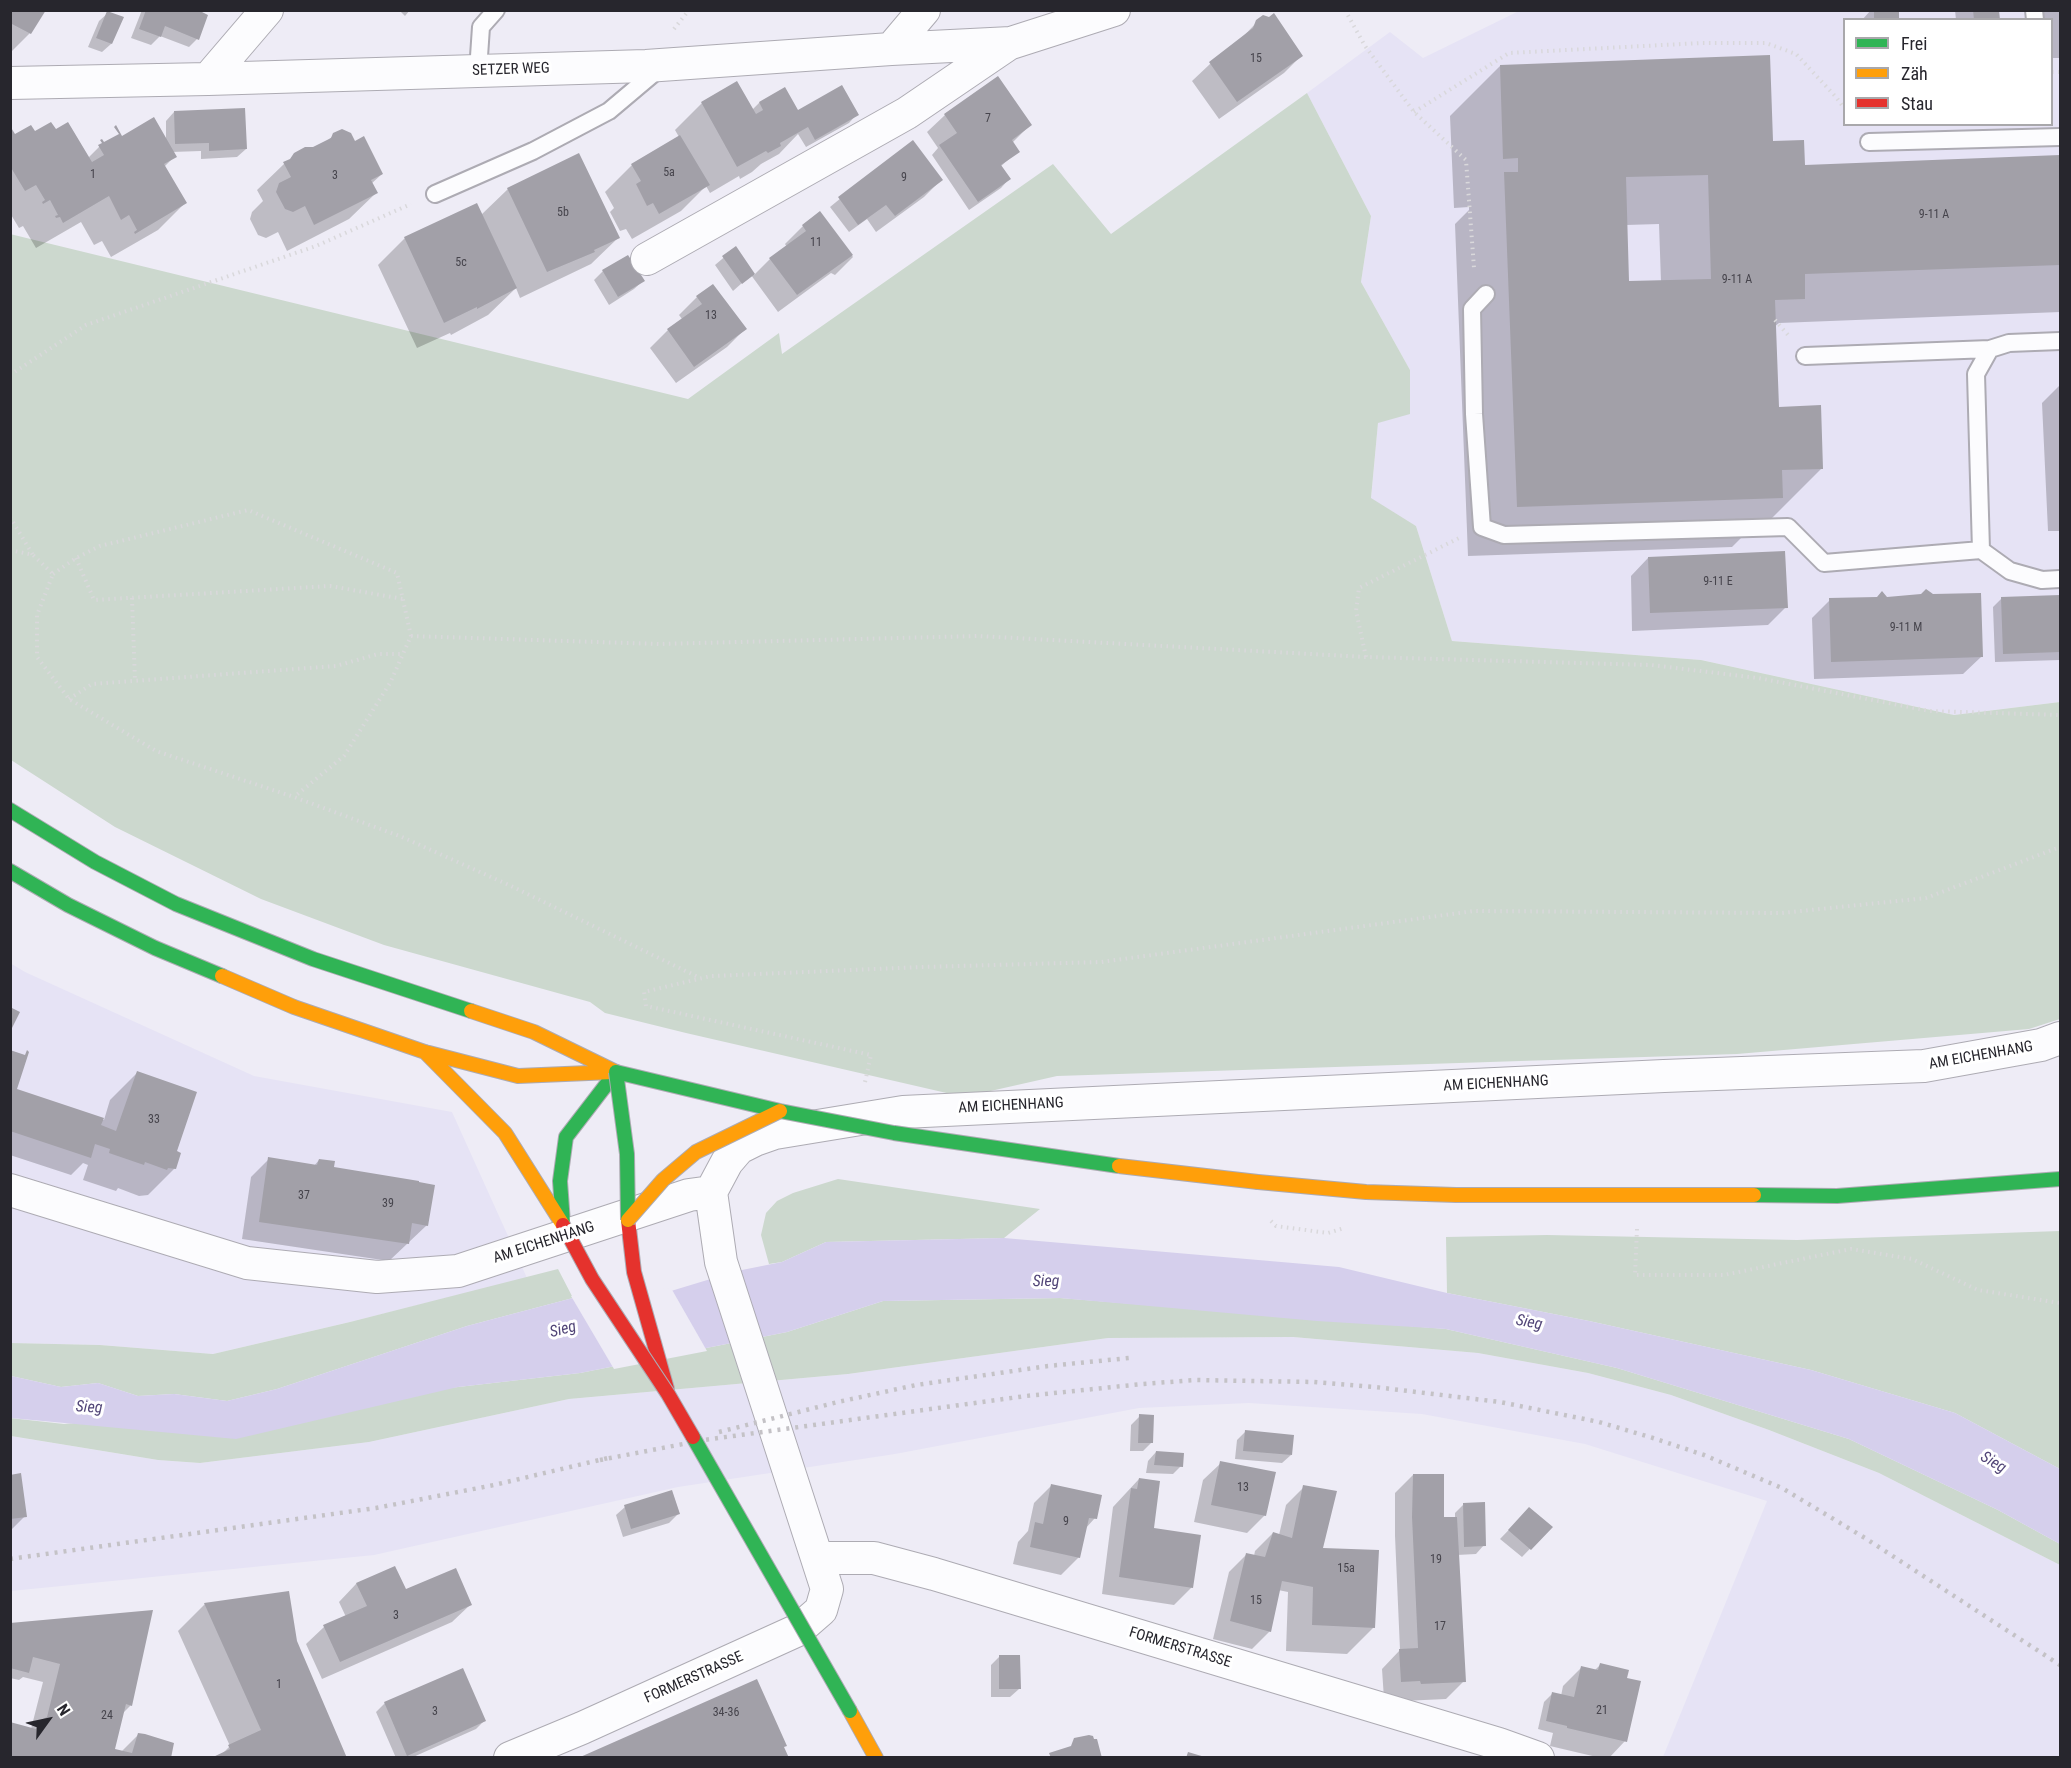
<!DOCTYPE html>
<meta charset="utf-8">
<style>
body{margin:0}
#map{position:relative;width:2071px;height:1768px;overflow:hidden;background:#eeecf6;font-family:"Roboto Condensed",sans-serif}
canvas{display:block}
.frame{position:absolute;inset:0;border:12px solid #27262d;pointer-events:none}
.legend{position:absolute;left:1843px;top:18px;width:210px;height:108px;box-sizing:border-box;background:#fff;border:2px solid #a9a8ab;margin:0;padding:8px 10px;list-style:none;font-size:18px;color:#27262d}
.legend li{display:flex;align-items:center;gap:12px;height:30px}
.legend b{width:30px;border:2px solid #a9a8ab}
.north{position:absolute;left:18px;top:1690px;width:60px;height:60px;-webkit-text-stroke:4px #fff;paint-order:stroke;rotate:57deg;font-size:16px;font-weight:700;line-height:24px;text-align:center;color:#27262d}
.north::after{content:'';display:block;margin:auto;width:21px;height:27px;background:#27262d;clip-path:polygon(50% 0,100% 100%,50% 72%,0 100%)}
</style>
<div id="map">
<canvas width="2071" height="1768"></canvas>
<div class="frame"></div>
<ul class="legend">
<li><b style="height:8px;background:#30b455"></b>Frei</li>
<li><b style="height:8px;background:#ff9f0a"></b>Zäh</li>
<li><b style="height:8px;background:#e5322d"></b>Stau</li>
</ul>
<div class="north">N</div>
</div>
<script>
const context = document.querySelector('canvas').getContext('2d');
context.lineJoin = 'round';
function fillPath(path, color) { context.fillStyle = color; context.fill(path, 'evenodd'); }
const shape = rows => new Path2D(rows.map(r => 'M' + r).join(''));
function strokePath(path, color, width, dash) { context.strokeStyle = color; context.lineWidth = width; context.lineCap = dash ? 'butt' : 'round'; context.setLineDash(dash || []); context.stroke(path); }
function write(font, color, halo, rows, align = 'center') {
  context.font = font + ' "Roboto Condensed",sans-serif'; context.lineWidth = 6; context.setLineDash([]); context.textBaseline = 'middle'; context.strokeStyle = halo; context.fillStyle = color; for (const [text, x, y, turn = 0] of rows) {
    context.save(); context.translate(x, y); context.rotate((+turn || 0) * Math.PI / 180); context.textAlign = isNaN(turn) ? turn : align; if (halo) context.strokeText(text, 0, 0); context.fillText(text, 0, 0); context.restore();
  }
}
const built = shape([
 [1519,11,2060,11,2060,702,1954,715,1701,660,1452,641,1416,526,1371,499,1378,423,1410,370,1361,282,1371,216,1307,93,1390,32,1423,58],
 [1844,20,2052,20,2052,124,1844,124],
 [10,963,25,972,254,1076,452,1112,527,1278,350,1322,213,1354,100,1345,11,1343],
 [1293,1337,1478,1353,1588,1373,1671,1395,1769,1430,1879,1473,2060,1565,2060,1757,1663,1757,1767,1501,1585,1444,1422,1414,1249,1403,1139,1408,895,1454,678,1487,374,1555,11,1591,10,1436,158,1460,200,1463,369,1442,569,1399,848,1374,1108,1338]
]);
const green = shape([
 [1307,93,1371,216,1361,282,1410,370,1410,414,1378,423,1371,498,1416,526,1452,641,1701,660,1954,715,2060,702,2060,1019,2029,1029,1737,1054,1057,1076,964,1097,686,1033,605,1013,590,1002,384,945,261,899,115,827,11,760,10,234,688,399,779,333,782,354,1053,164,1111,234],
 [838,1179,1040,1209,1004,1238,826,1242,782,1262,769,1264,761,1235,766,1213,777,1201,793,1193],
 [2060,1231,2060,1469,1955,1413,1811,1370,1589,1321,1447,1293,1446,1237,1547,1235,1797,1240],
 [558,1269,573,1298,467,1326,277,1389,227,1401,174,1394,138,1396,98,1383,61,1387,11,1376,11,1343,100,1345,213,1354,350,1322],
 [1060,1298,1446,1329,1617,1368,1849,1439,1998,1510,2060,1544,2060,1565,1879,1473,1769,1430,1671,1395,1588,1373,1478,1353,1293,1337,1108,1338,848,1374,569,1399,369,1442,200,1463,158,1460,11,1436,10,1418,64,1424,458,1387,580,1373,787,1332,883,1301]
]);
const water = shape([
 [1004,1238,1339,1267,1447,1293,1589,1321,1811,1370,1955,1413,2060,1469,2060,1544,1998,1510,1849,1439,1617,1368,1446,1329,1317,1321,1060,1298,883,1301,787,1332,580,1373,458,1387,236,1439,11,1418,11,1376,61,1387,98,1383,138,1396,174,1394,227,1401,277,1389,467,1326,573,1298,671,1291,737,1271,782,1262,826,1242]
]);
const pier = shape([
 [671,1288,707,1351,614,1369,571,1296]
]);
const shadow = shape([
 [10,10,30,33,12,51,10,50],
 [142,10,193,10,197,39,189,47,160,36,151,45,131,38],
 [399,10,410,10,405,16],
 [1871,10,1897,10,1898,20,1862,20],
 [1955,10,1998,10,1998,20,1956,20],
 [2042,10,2060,10,2060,58,2052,58,2052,20,2042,20],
 [108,13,111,44,102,52,88,47,99,21],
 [1257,22,1302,55,1284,73,1219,119,1192,81,1210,64,1238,42],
 [1500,66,1772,143,1803,166,2060,157,2060,312,1779,323,1774,327,1778,408,1822,468,1772,518,1760,519,1732,547,1468,556,1455,224,1469,210,1469,207,1454,208,1450,116],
 [1659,224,1661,282,1628,283,1626,225],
 [785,89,797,112,857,114,849,123,806,147,798,134,779,154,761,164,752,172,740,179,739,176,710,193,706,186,681,211,632,239,626,229,620,231,610,212,614,208,605,192,632,165,679,137,675,130,702,103,752,110,759,103],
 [174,112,246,149,237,157,201,159,201,151,172,152,175,156,164,167,185,203,158,230,111,257,102,241,94,245,81,222,36,248,23,226,19,228,10,213,10,129,15,136,34,133,88,158,99,147,122,138,166,141,166,121],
 [945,115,1030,125,1012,143,1018,151,1000,167,1009,179,1001,188,969,210,932,155,938,148,927,132],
 [334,135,355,143,382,174,371,184,376,193,349,219,287,251,278,232,266,238,258,235,250,219,252,212,263,201,257,190,284,164,327,141],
 [941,180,924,197,876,232,867,219,849,232,830,207,858,184],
 [508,189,618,238,591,264,520,298,516,288,488,315,451,335,450,333,417,348,378,265,405,238,481,215],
 [820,214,853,257,835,275,831,273,778,312,751,275,733,291,715,265,735,248,754,275,770,259,787,247,785,244,803,226],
 [603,271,643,281,634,289,609,305,594,280],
 [697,297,745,329,727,347,676,383,650,348,668,330,682,319,679,315],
 [2060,385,2060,531,2048,531,2042,403],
 [1648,558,1786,607,1768,625,1632,631,1631,576],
 [2060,597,2060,660,1995,662,1993,607,2002,598],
 [1887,598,1981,657,1963,674,1814,679,1812,618,1830,600],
 [10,1051,15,1090,104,1120,110,1100,137,1073,175,1152,175,1168,148,1195,139,1196,118,1188,116,1191,83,1180,88,1165,83,1163,71,1175,10,1155],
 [269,1159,314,1166,319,1160,427,1225,389,1261,242,1239,251,1177],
 [1140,1416,1152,1442,1143,1451,1130,1451,1131,1425],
 [1246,1431,1291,1455,1282,1463,1235,1459,1237,1440],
 [1156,1452,1181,1466,1173,1474,1146,1473,1148,1461],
 [1221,1463,1265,1515,1247,1533,1194,1522,1203,1480],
 [1413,1475,1442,1519,1455,1519,1455,1513,1463,1505,1484,1545,1476,1554,1457,1555,1464,1681,1446,1699,1403,1701,1403,1698,1384,1699,1382,1669,1400,1650,1395,1536,1395,1493],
 [10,1476,25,1516,10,1531],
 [1139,1479,1153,1529,1192,1587,1174,1605,1102,1594,1113,1507],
 [1052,1485,1095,1518,1085,1529,1079,1557,1061,1575,1013,1564,1018,1542,1028,1531,1034,1503],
 [1304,1487,1322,1549,1374,1627,1347,1654,1286,1651,1288,1592,1278,1590,1270,1631,1252,1649,1213,1639,1229,1572,1247,1554,1254,1556,1255,1551,1273,1533,1279,1535,1286,1505],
 [625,1507,678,1514,669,1523,623,1537,616,1515],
 [1529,1509,1551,1527,1522,1557,1500,1539],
 [394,1568,406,1591,470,1605,452,1622,322,1679,306,1644,324,1627,346,1617,339,1602,356,1584],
 [205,1604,296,1641,345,1758,221,1755,230,1746,178,1631],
 [10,1625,131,1705,122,1714,114,1750,121,1752,138,1735,169,1758,10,1758,31,1729,43,1682,23,1677,19,1680,10,1678],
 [1000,1656,1019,1689,1010,1697,991,1697,991,1665],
 [1600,1665,1625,1679,1625,1741,1609,1758,1601,1758,1550,1746,1553,1733,1538,1729,1544,1702,1552,1694,1561,1696,1563,1686,1581,1668,1594,1671],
 [385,1703,484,1721,476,1729,411,1758,396,1758,376,1712]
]);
const building = shape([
 [10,10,46,10,31,34,10,23],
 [146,10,198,10,208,15,199,40,165,26,161,37,139,29],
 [1874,10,1899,10,1899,20,1874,20],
 [1973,10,1999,10,2000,20,1974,20],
 [107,11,124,17,112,44,96,38],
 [1274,13,1303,56,1237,102,1209,62,1253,28,1256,20,1263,15,1269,17],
 [1770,55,1773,141,1804,140,1805,165,2060,155,2060,265,1805,274,1805,299,1775,300,1779,407,1821,405,1823,469,1782,470,1783,498,1517,507,1504,172,1518,172,1518,158,1503,159,1500,65],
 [1708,175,1711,279,1629,281,1626,177],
 [998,76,1032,125,1012,140,1020,152,1001,165,1011,179,978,202,939,145,957,133,944,114],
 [737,81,756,114,763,110,759,102,785,87,798,110,842,85,859,115,815,140,808,127,780,143,781,146,768,153,766,151,737,167,701,102],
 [245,108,247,149,209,151,209,143,175,144,174,111],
 [154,117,177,157,164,164,187,203,135,234,134,232,137,230,129,215,121,220,109,196,63,223,60,217,56,218,55,216,58,215,50,200,43,204,42,202,45,200,36,185,25,191,10,166,10,126,15,134,31,125,35,131,51,122,56,129,68,122,92,162,104,155,98,145,102,143,100,140,102,139,104,142,119,134,114,127,116,125,122,136],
 [342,129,351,133,355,141,364,136,383,174,371,180,378,193,314,225,305,206,293,212,285,209,276,192,279,183,291,177,283,162,290,159,294,153,305,147,313,147,331,138,333,133],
 [680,135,710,185,659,214,653,203,647,206,636,184,641,181,631,164],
 [913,140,943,180,895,216,886,205,858,225,838,197],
 [579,153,620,238,594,250,595,252,547,272,507,188],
 [477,203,517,288,477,309,477,307,444,323,404,237],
 [820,211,853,255,797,295,769,258,806,231,802,225],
 [736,246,755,274,742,284,722,256],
 [628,255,645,281,618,297,602,270],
 [713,284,747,329,694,367,667,329,702,304,696,296],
 [1785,551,1788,608,1650,613,1648,557],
 [1926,589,1933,594,1981,593,1983,657,1831,662,1829,598,1877,597,1882,591,1887,597,1921,594],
 [2060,595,2060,652,2003,654,2001,597],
 [10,1007,20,1012,10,1032],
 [10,1050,25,1055,27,1050,29,1052,17,1089,104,1118,101,1125,116,1131,137,1071,197,1092,177,1151,181,1153,176,1169,168,1168,167,1170,145,1162,144,1165,109,1153,110,1149,95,1144,91,1158,10,1131],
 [268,1157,317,1165,319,1159,335,1161,334,1167,419,1181,419,1182,435,1185,428,1226,412,1223,409,1244,259,1222],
 [1139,1414,1154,1415,1153,1443,1138,1443],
 [1245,1430,1294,1435,1292,1455,1243,1451],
 [1156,1451,1184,1453,1183,1467,1154,1465],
 [1220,1461,1276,1472,1266,1516,1211,1505],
 [21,1473,27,1517,10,1519,10,1475],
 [1413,1474,1444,1474,1444,1517,1457,1517,1466,1682,1421,1684,1420,1681,1401,1682,1399,1649,1418,1648,1412,1517],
 [1139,1478,1160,1481,1154,1528,1201,1535,1193,1588,1119,1577,1131,1488,1137,1489],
 [1051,1484,1102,1495,1097,1519,1089,1518,1080,1558,1030,1547,1035,1522,1043,1524],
 [1303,1485,1337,1491,1323,1548,1379,1550,1375,1628,1312,1625,1313,1587,1282,1581,1271,1632,1230,1621,1246,1553,1265,1557,1273,1532,1292,1538],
 [672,1490,680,1514,631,1529,624,1505],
 [1485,1502,1486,1546,1464,1547,1463,1503],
 [1529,1507,1553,1527,1531,1550,1508,1530],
 [395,1566,406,1589,456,1568,472,1605,340,1662,323,1625,367,1606,356,1583],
 [289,1591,297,1641,347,1758,211,1758,230,1749,228,1745,261,1730,204,1603],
 [153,1610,132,1706,126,1704,115,1749,132,1753,138,1733,145,1734,174,1743,171,1758,10,1758,10,1722,36,1729,39,1721,47,1717,60,1664,33,1657,29,1673,10,1668,10,1623],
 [999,1655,1020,1655,1021,1689,999,1689],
 [1600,1663,1629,1670,1627,1678,1641,1681,1627,1742,1567,1728,1567,1726,1546,1721,1552,1692,1574,1697,1581,1666,1598,1670],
 [463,1668,486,1721,407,1756,384,1702],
 [757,1679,787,1746,784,1747,789,1758,578,1758],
 [1089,1735,1093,1736,1094,1739,1097,1739,1102,1758,1051,1758,1049,1753,1071,1746,1074,1738],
 [1188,1752,1205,1757,1205,1758,1186,1758]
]);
const path = shape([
 [1345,10,1365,46,1414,112,1466,160,1474,268],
 [674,29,689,10],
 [2052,72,2060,72],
 [1414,112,1509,53,1701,43,1766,43,1796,54,1836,97,1844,108],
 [1775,320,1788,335],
 [10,375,86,325,316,246,411,204],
 [10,517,33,555],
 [10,550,33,555,53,574,37,615,37,657,69,699,156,751,294,797,402,837,511,886,700,978],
 [76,558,94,600,330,586,403,599],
 [53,574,76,558,100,546,248,510,397,573,411,636,390,683,344,756,294,797],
 [132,598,135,681],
 [411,636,659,644,978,636,1366,657,1651,665,1758,678,1930,711,2060,715],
 [1366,657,1356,611,1359,588,1459,538],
 [69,699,92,684,336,666,378,654,403,654],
 [865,1082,871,1055,646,1006,644,992,711,976,923,967,1101,962,1474,911,1782,913,1926,898,2060,847],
 [1271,1221,1276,1226,1328,1233,1344,1228],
 [1637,1229,1635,1275,1724,1275,1851,1249,1912,1259,1978,1290,2060,1303]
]);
const lane = shape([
 [2034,10,2035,20],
 [478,71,481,27,496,10],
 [1869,142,2060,137],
 [435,194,533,151,609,111,660,68],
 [1486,294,1472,309,1474,414,1482,527,1504,535,1788,527,1824,563,1981,550],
 [2060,341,2009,343,1990,349,1976,374,1981,550,2010,571,2042,580,2060,579],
 [1805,356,1990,349]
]);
const street = shape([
 [891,49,924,10],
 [208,79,267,10],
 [10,83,208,79,646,66,891,49,1011,43,1114,10],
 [647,259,907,113,1010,43],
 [10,1190,247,1263,377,1277,458,1271,689,1195,711,1192],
 [711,1192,727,1162,739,1148,755,1140,775,1133,903,1112,1664,1076,1924,1066,2041,1045,2060,1038],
 [818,1558,874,1558,934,1574,1499,1744,1538,1758],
 [510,1758,582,1728,798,1630,821,1610,827,1589,721,1262,711,1192]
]);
const fast = shape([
 [10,810,95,862,176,904,313,959,471,1011],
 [10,871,68,905,155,948,222,976],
 [1754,1195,1837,1196,2060,1179],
 [563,1223,560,1181,566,1137,616,1072]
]);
const slow = shape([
 [222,976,294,1007,425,1052,518,1076,612,1072],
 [471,1011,534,1032,616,1072],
 [425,1052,505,1133,563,1225],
 [1258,1182,1366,1192,1456,1195,1754,1195],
 [850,1711,876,1758]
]);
const jam = shape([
 [628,1220,634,1272,667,1389]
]);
const rail = shape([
 [719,1432,838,1402,916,1385,1048,1366,1129,1358],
 [600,1460,704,1440,1026,1396,1142,1384,1196,1380,1313,1382,1375,1387,1500,1402,1599,1422,1653,1438,1704,1455,1782,1488,1865,1538,2060,1665],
 [10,1559,376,1508,494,1485,608,1458]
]);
const fastBridge = shape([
 [616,1072,780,1111,894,1133,1119,1166],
 [616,1072,627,1154,628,1220],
 [693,1437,850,1711]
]);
const slowBridge = shape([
 [1119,1166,1258,1182],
 [628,1220,663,1180,696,1152,780,1111]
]);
const jamBridge = shape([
 [563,1225,592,1279,668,1394,693,1437]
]);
const numberNames = [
 ["15",1256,59],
 ["7",988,119],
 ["5a",669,173],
 ["1",93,175],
 ["3",335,176],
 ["9",904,178],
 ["5b",563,213],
 ["9-11 A",1934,215],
 ["11",816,243],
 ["5c",461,263],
 ["9-11 A",1737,280],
 ["13",711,316],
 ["9-11 E",1718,582],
 ["9-11 M",1906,628],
 ["33",154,1120],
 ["37",304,1196],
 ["39",388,1204],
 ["13",1243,1488],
 ["9",1066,1522],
 ["19",1436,1560],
 ["15a",1346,1569],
 ["15",1256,1601],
 ["3",396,1616],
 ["17",1440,1627],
 ["1",279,1685],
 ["21",1602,1711],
 ["3",435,1712],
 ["34-36",726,1713],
 ["24",107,1716]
];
const streetNames = [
 ["SETZER WEG",511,70,-2],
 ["AM EICHENHANG",1981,1056,-10],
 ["AM EICHENHANG",1496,1084,-3],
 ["AM EICHENHANG",1011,1106,-3],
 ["AM EICHENHANG",544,1243,-18],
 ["FORMERSTRASSE",1180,1648,17],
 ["FORMERSTRASSE",694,1678,-24]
];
const waterNames = [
 ["Sieg",1046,1282,-1],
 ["Sieg",1529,1323,11],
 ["Sieg",563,1330,-15],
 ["Sieg",89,1408,3],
 ["Sieg",1993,1463,31]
];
fillPath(built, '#e6e3f5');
fillPath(green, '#ccd8ce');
fillPath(water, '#d5cfec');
fillPath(pier, '#eeecf6');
fillPath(shadow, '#0003');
fillPath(building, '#a2a0a8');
strokePath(lane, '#adabb3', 20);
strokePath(street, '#adabb3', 34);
strokePath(fast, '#adabb3', 16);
strokePath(slow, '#adabb3', 16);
strokePath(jam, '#adabb3', 16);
strokePath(path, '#d9d8db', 4, [1.5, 4.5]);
strokePath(lane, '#fcfcfe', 16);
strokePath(street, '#fcfcfe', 32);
strokePath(fast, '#30b455', 14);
strokePath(slow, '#ff9f0a', 14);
strokePath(jam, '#e5322d', 14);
strokePath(rail, '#c4c2c6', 4.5, [3, 6]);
strokePath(fastBridge, '#adabb3', 16, []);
strokePath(slowBridge, '#adabb3', 16, []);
strokePath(jamBridge, '#adabb3', 16, []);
strokePath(fastBridge, '#30b455', 14);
strokePath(slowBridge, '#ff9f0a', 14);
strokePath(jamBridge, '#e5322d', 14);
write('12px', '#46444c', null, numberNames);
write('15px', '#27262d', '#fff', streetNames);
write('italic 16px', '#514577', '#fff', waterNames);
</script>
